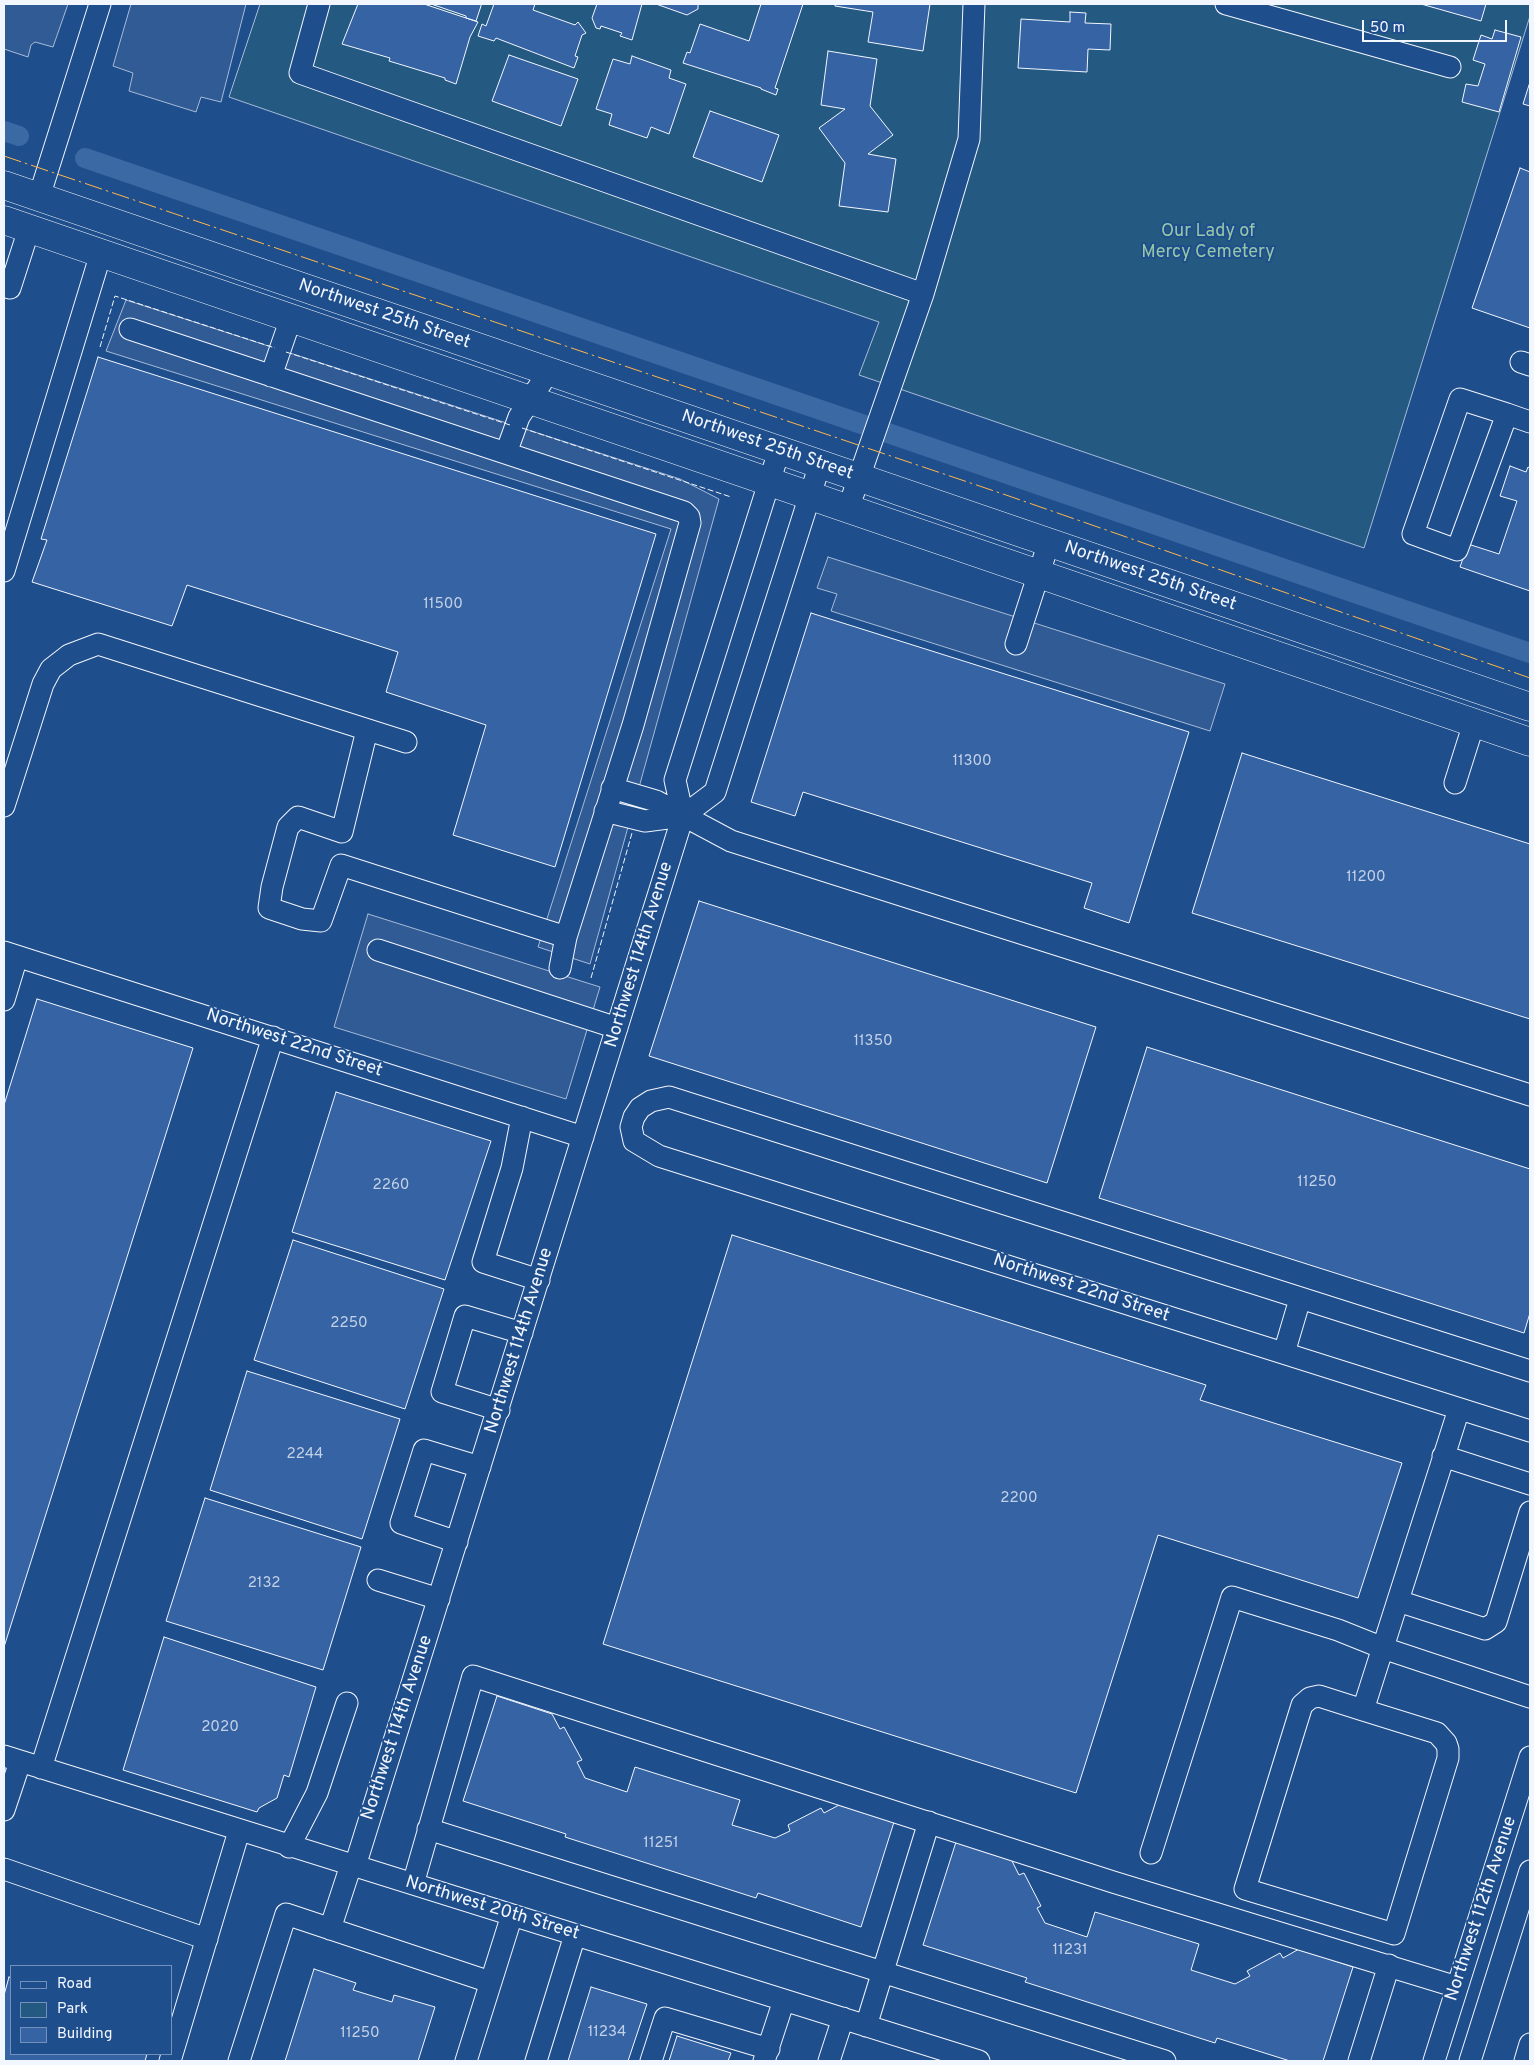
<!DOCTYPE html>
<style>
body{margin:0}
#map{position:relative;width:1534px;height:2065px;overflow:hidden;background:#1f4e8c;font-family:Overpass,sans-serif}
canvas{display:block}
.frame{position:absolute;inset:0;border:5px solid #f2f6ff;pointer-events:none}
.legend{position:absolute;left:10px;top:1965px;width:162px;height:90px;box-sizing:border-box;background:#1f4e8c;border:1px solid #7391ba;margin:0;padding:6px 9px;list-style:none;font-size:15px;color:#f2f6ff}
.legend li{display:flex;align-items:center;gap:10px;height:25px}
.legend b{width:25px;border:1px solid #7391ba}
.scale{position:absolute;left:1362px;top:20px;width:145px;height:22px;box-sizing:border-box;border:2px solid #f2f6ff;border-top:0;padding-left:6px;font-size:15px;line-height:18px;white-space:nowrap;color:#f2f6ff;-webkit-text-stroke:4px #1f4e8c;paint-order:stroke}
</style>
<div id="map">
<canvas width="1534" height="2065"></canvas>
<div class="frame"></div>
<ul class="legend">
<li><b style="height:6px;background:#1f4e8c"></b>Road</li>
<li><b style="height:14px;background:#245a82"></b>Park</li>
<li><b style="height:14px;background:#3563a3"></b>Building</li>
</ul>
<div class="scale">50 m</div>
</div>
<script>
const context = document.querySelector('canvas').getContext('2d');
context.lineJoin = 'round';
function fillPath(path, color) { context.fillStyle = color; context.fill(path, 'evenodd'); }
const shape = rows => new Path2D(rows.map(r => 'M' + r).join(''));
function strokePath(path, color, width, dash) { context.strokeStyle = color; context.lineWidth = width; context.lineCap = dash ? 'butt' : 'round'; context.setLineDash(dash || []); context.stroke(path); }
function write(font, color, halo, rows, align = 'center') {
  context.font = font + ' Overpass,sans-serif'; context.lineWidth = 4; context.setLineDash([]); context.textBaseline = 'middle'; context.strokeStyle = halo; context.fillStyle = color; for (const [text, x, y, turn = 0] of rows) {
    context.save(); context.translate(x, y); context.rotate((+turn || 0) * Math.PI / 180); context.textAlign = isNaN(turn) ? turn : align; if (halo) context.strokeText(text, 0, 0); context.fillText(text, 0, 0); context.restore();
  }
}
const green = shape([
 [260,4,1530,4,1530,16,1364,548,859,375,879,322,229,97,260,4]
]);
const parking = shape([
 [4,4,68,4,53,47,35,42,31,45,28,57,4,49,4,4],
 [131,4,246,4,221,102,201,97,196,112,129,91,133,73,113,66,131,4],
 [126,300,680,479,719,499,590,964,538,947,671,529,106,351,126,300],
 [828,557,1225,684,1210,731,831,611,837,594,817,588,828,557],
 [368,914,600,987,566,1099,334,1027,368,914]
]);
const canal = shape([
 [4,131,19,136],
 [85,158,1530,653]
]);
const building = shape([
 [358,4,424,4,478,22,470,37,456,84,445,80,445,78,389,61,390,58,342,44,358,4],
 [431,4,481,4,481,6,476,21,466,18,466,16,431,4],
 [494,4,535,4,533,10,575,25,578,22,586,33,582,35,575,56,578,57,574,68,496,38,494,41,478,36,482,24,486,26,494,4],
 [597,4,642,4,632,40,620,36,622,33,601,26,600,29,596,28,592,18,597,4],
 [656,4,698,4,698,9,687,15,656,4],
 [761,4,803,4,775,88,778,89,776,95,761,89,761,88,683,63,687,52,690,53,700,24,749,41,761,4],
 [835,4,930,4,923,51,868,42,873,12,835,6,835,4],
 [1421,4,1486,4,1481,21,1421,4],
 [1070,12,1086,13,1085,23,1111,24,1110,50,1088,49,1087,72,1018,68,1021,19,1070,22,1070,12],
 [1495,30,1521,37,1499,112,1462,102,1466,84,1478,86,1485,64,1473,60,1481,35,1492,39,1495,30],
 [828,51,877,59,870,106,893,135,868,154,896,159,888,212,839,206,845,163,819,128,845,109,821,105,828,51],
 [509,55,578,79,561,126,492,101,509,55],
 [632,56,671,70,669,78,686,84,669,134,651,127,647,138,609,125,612,114,596,109,613,59,630,64,632,56],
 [1530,82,1530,106,1523,104,1530,82],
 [710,111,779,135,762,182,693,157,710,111],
 [1520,168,1530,172,1530,328,1472,308,1520,168],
 [98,357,656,534,555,867,453,835,486,725,386,692,398,652,187,585,172,626,32,582,47,540,41,539,98,357],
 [1510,466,1526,472,1528,467,1530,468,1530,591,1460,567,1468,544,1499,554,1517,501,1500,496,1510,466],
 [811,613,1189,732,1129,923,1084,908,1092,883,803,792,795,816,751,802,811,613],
 [1242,753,1530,844,1530,1019,1192,913,1242,753],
 [699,901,1096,1027,1047,1183,649,1056,699,901],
 [37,999,193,1048,4,1647,4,1105,37,999],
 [1147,1047,1530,1169,1530,1313,1524,1333,1099,1198,1147,1047],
 [336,1092,491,1141,445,1280,292,1232,336,1092],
 [732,1235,1206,1385,1200,1400,1402,1463,1358,1598,1158,1535,1076,1793,603,1644,732,1235],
 [293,1240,444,1289,405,1409,254,1360,293,1240],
 [247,1371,400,1419,362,1539,210,1490,247,1371],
 [205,1498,361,1547,323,1670,166,1621,205,1498],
 [164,1637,316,1687,289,1777,284,1775,277,1798,259,1808,257,1812,123,1770,164,1637],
 [497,1696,552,1714,560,1729,564,1727,582,1760,577,1762,585,1778,627,1792,635,1767,740,1800,732,1825,775,1838,790,1831,788,1825,821,1808,824,1813,839,1805,894,1822,861,1927,758,1893,756,1898,565,1837,566,1834,463,1801,497,1696],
 [956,1842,1011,1859,1019,1875,1024,1873,1041,1906,1037,1908,1045,1923,1087,1937,1095,1912,1199,1944,1191,1970,1235,1984,1250,1976,1247,1971,1280,1953,1283,1958,1299,1949,1353,1967,1323,2061,1290,2061,1217,2038,1215,2043,1025,1982,1027,1978,923,1945,956,1842],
 [314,1969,356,1983,353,1990,392,2002,394,1995,435,2007,418,2061,285,2061,314,1969],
 [9,1977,11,1978,11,2054,147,2054,145,2061,4,2061,4,1995,9,1977],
 [591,1987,647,2004,628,2061,568,2061,591,1987],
 [677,2036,731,2053,728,2061,669,2061,677,2036]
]);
const minor = shape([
 [319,4,300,73,923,294],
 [1226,4,1450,67],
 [39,197,100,4],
 [4,286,10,288,29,229],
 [130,329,684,512,689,517,690,523,633,725,566,937,560,968],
 [1521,362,1530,365],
 [271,376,291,318],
 [1507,414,1457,550,1413,534,1460,399,1507,414,1530,422],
 [506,453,519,417,549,371],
 [848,509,923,294,969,139,974,4],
 [4,571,101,253],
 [1016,644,1049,542],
 [367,730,342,832,298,817,288,827,272,887,269,908,302,919,321,921,341,865,566,937],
 [1455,783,1474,723],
 [612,788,656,801,731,841,1530,1095],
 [4,806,43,684,51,669,69,655,98,644,406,742],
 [605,811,645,821,683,816,715,792,820,464],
 [378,950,617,1028],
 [4,952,583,1137],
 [4,1000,17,957],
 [522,1117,512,1168,483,1262,539,1280],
 [1284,1353,1300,1299],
 [1530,1371,669,1097,651,1101,640,1108,634,1117,631,1127,634,1141,659,1156,1530,1431],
 [499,1410,442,1392,465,1316,522,1333],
 [1443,1456,1530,1484],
 [457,1542,401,1523,424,1450,480,1467],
 [378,1580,439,1599],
 [1398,1601,1485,1629,1496,1622,1530,1512],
 [1363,1710,1319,1696,1310,1698,1302,1705,1245,1889,1394,1934,1448,1758,1448,1749,1446,1743,1437,1733,1363,1710,1459,1409],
 [4,1756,979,2061],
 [41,1768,273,1037],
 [4,1810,20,1762],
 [428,1829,1165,2061],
 [289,1847,317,1793,347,1703],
 [1151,1853,1232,1597,1338,1630,1383,1648,1530,1697],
 [355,1866,683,816,675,780,779,451],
 [4,1869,207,1939],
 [413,1884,473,1676,1113,1882,1457,1987],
 [330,1929,351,1865],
 [866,2026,929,1822],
 [170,2061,239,1831],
 [239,2061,286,1914,490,1982],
 [466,2061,512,1915],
 [536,2061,575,1935],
 [651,2061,665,2018,769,2049],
 [764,2061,784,2000],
 [829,2061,843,2018],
 [1359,2061,1389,1965],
 [1434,2061,1530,1757],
 [1470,2061,1530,1871],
 [1525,2061,1530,2044]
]);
const major = shape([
 [4,185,1530,707],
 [4,220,1530,742]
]);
const fence = shape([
 [100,347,115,296,275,348],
 [286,352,510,425],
 [522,428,731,497],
 [591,978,632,833]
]);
const power = shape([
 [4,156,1006,495,1530,678]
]);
const numberNames = [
 ["11500",443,605],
 ["11300",972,762],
 ["11200",1366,878],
 ["11350",873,1042],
 ["11250",1317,1183],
 ["2260",391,1186],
 ["2250",349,1324],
 ["2244",305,1455],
 ["2200",1019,1499],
 ["2132",264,1584],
 ["2020",220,1728],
 ["11251",661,1844],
 ["11231",1070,1951],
 ["11234",607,2033],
 ["11250",360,2034]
];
const parkNames = [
 ["Our Lady of",1208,232],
 ["Mercy Cemetery",1208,253]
];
const streetNames = [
 ["Northwest 25th Street",384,315,19],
 ["Northwest 25th Street",767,446,19],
 ["Northwest 25th Street",1150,577,19],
 ["Northwest 114th Avenue",640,955,-73],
 ["Northwest 22nd Street",294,1044,18],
 ["Northwest 22nd Street",1081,1289,18],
 ["Northwest 114th Avenue",520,1341,-73],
 ["Northwest 114th Avenue",398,1728,-72],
 ["Northwest 20th Street",492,1909,17],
 ["Northwest 112th Avenue",1482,1909,-72]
];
fillPath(green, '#245a82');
strokePath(green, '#a8bbd7', 1);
fillPath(parking, '#305b95');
strokePath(parking, '#a8bbd7', 1);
strokePath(canal, '#3b69a3', 20);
fillPath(building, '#3563a3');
strokePath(building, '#f2f6ff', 1);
strokePath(minor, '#f2f6ff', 23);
strokePath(major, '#f2f6ff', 29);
strokePath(minor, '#1f4e8c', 21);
strokePath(major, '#1f4e8c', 28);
strokePath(fence, '#f2f6ff', 1, [6, 2.5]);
strokePath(power, '#ffb74d', 1, [18, 4, 2.5, 4]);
write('15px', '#c3d1e8', null, numberNames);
write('18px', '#97c8a6', '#1f4e8c', parkNames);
write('18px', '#f2f6ff', '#1f4e8c', streetNames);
</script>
